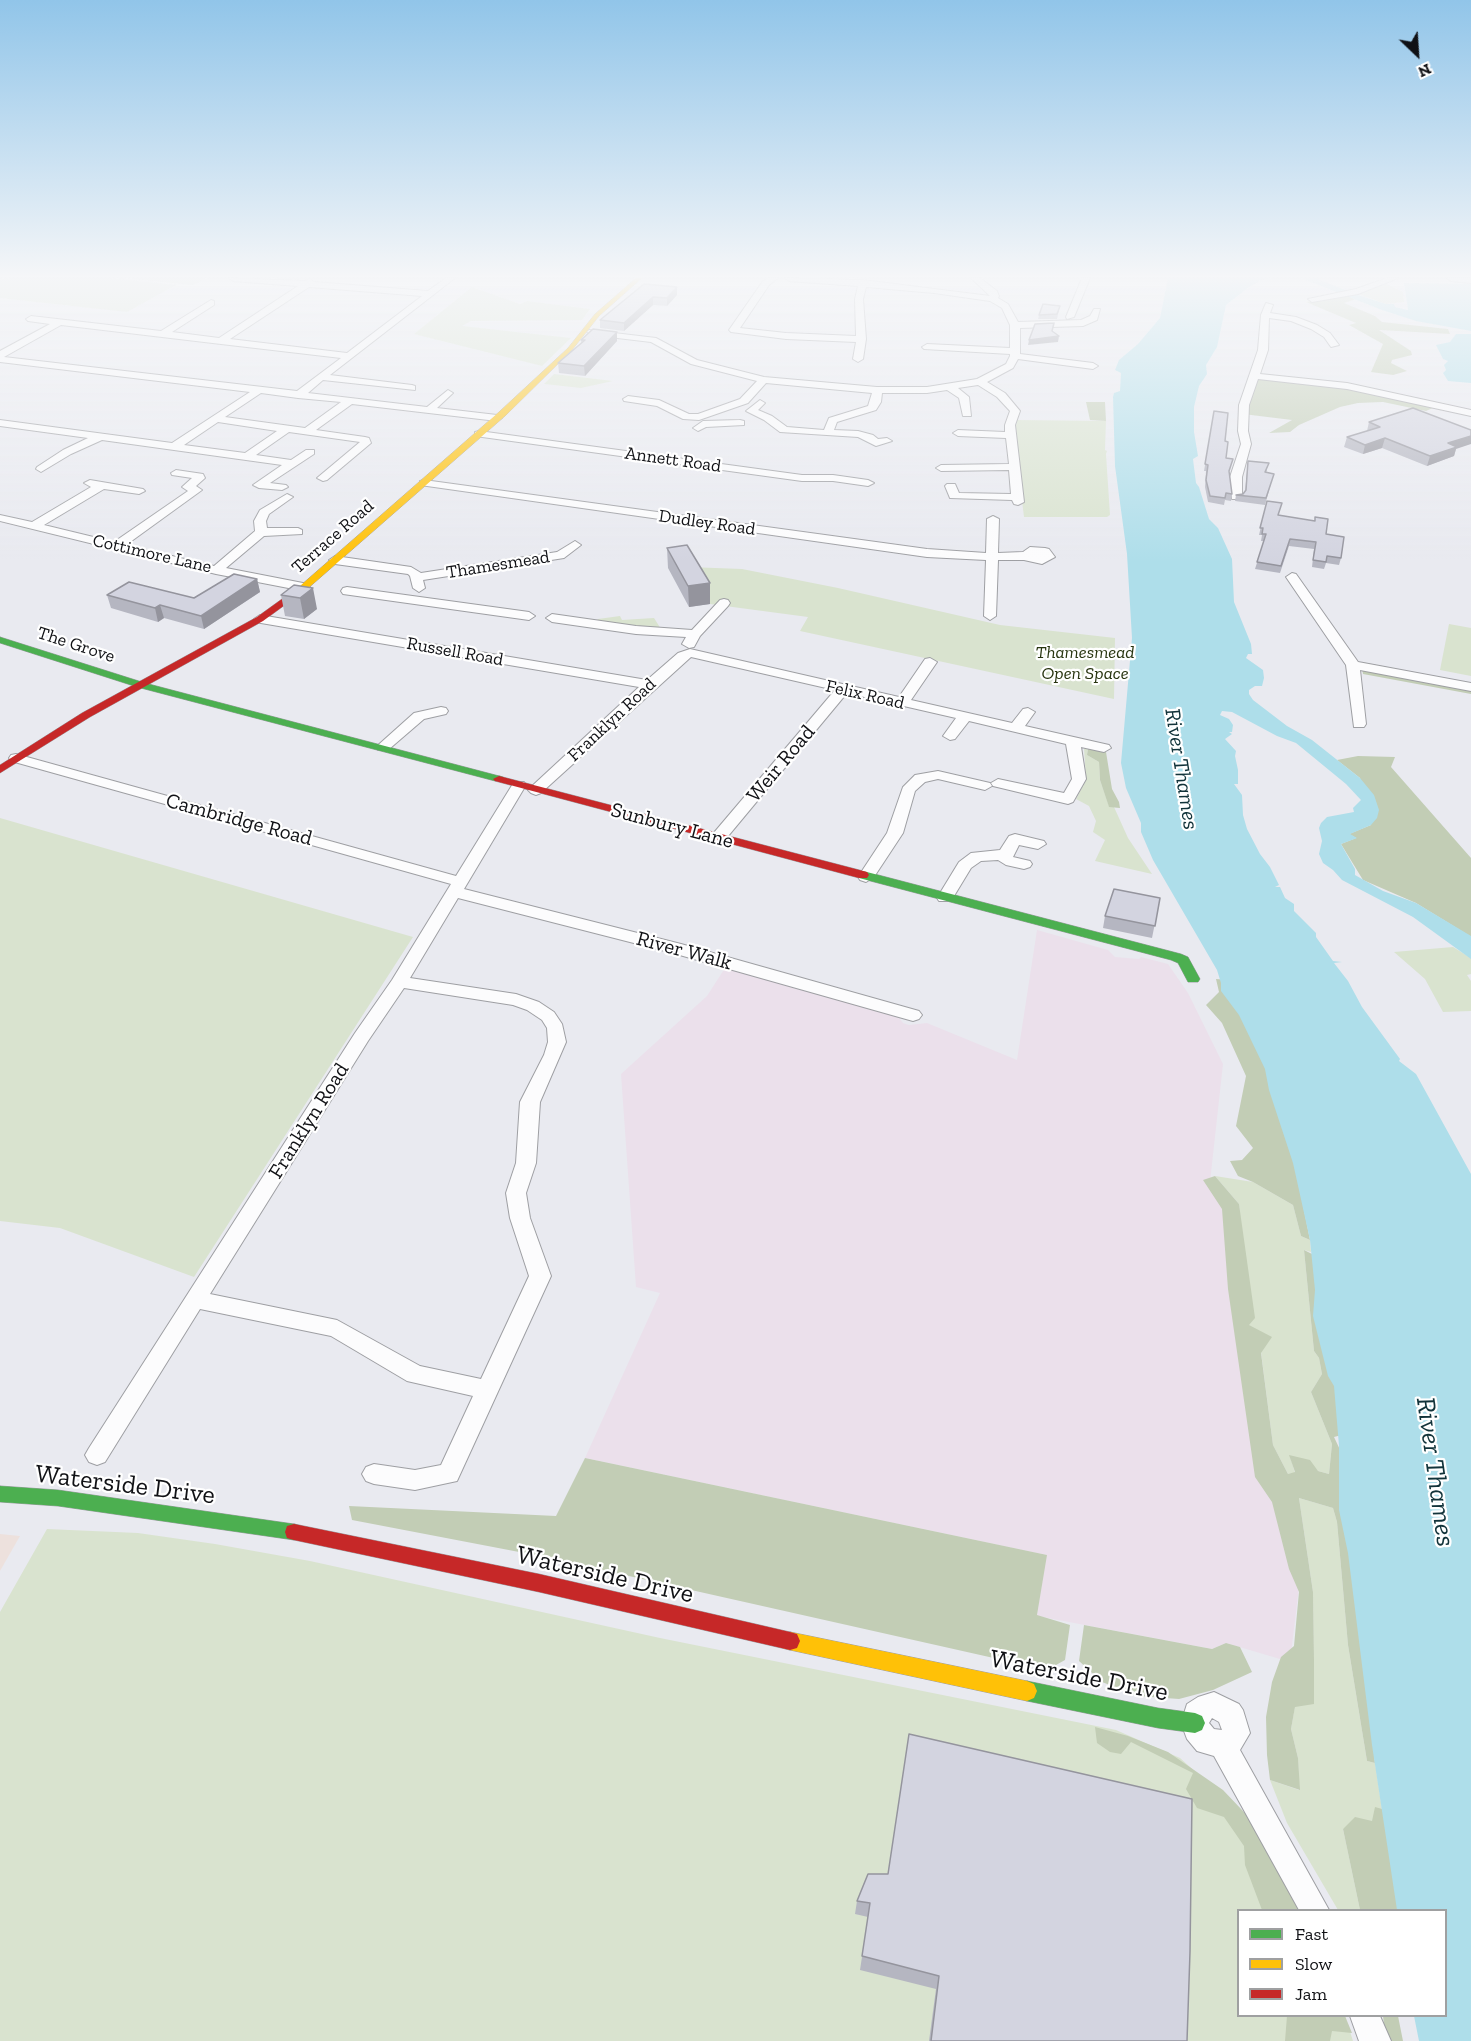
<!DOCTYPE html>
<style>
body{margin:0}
#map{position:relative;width:1471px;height:2041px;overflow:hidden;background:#e9eaf0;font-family:"Zilla Slab",serif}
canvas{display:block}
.legend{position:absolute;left:1237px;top:1909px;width:210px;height:108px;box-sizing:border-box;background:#fff;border:2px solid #9fa0a1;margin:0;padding:8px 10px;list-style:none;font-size:18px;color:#101115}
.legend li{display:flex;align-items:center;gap:12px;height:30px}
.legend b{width:30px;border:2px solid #9fa0a1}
.north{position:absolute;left:1387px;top:24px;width:60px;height:60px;-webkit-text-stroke:4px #fff;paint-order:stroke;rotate:155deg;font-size:16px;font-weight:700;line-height:24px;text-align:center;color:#101115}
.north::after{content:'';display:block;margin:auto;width:21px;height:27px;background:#101115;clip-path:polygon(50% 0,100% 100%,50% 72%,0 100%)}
</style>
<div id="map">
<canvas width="1471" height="2041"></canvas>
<ul class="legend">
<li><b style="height:8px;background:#4caf50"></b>Fast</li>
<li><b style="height:8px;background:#ffc107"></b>Slow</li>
<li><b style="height:8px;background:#c62828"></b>Jam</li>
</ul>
<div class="north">N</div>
</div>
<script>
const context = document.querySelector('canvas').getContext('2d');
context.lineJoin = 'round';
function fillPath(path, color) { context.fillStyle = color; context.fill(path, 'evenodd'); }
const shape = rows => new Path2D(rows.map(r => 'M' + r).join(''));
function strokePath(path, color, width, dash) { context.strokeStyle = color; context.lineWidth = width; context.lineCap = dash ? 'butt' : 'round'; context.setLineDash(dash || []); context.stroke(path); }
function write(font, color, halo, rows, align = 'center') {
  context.font = font + ' "Zilla Slab",serif'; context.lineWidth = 4.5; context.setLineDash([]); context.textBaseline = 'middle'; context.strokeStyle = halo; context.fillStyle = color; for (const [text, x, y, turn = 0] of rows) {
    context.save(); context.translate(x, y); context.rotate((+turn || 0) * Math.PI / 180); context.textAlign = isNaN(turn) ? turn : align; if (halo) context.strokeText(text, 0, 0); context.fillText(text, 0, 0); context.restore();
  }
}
const industrial = shape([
 [1037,930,1108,950,1115,957,1139,959,1141,957,1168,964,1188,993,1223,1064,1210,1182,1228,1209,1299,1587,1290,1662,1226,1643,1212,1649,1037,1616,1046,1555,585,1458,660,1293,636,1287,621,1074,707,996,725,968,897,1015,903,1023,909,1025,927,1023,1017,1060]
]);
const education = shape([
 [0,1534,20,1536,0,1571]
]);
const green = shape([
 [12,278,110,278,176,285,127,312,0,298,0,279],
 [124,278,207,278,193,285],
 [1385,283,1403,292,1404,302,1386,304,1355,293],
 [472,287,520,304,527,301,590,309,582,320,471,321,462,326,571,338,542,366,414,334],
 [554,374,613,381,581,388,544,384],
 [1017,420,1106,421,1105,450,1107,451,1106,454,1110,515,1107,517,1024,517,1014,437],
 [688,567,742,569,838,588,1000,625,1115,638,1114,699,800,631,808,617,710,604],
 [620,616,622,620,654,618,661,629,596,621,598,619],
 [1449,624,1471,628,1471,676,1440,670],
 [1084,748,1088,749,1087,755,1099,762,1100,780,1109,806,1114,807,1128,838,1152,874,1095,861,1105,840,1093,832,1096,821,1089,806,1076,799,1086,780],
 [0,818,413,937,194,1277,60,1228,0,1221],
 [1453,947,1471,958,1471,974,1467,975,1471,981,1471,1011,1443,1012,1425,979,1394,952],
 [1215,1176,1253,1182,1293,1205,1301,1236,1310,1240,1311,1252,1304,1250,1314,1351,1319,1358,1322,1374,1311,1392,1332,1444,1329,1474,1318,1471,1290,1456,1295,1473,1288,1474,1273,1445,1261,1352,1249,1325,1239,1204],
 [1299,1498,1333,1508,1337,1522,1348,1645,1367,1761,1375,1763,1382,1809,1372,1821,1343,1829,1360,1910,1338,1910,1287,1823,1270,1780,1299,1790,1298,1758,1291,1729,1295,1706,1314,1703,1313,1592],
 [47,1529,138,1533,215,1544,310,1561,660,1638,1116,1730,1180,1758,1209,1784,1295,1910,1238,1910,1238,2016,1345,2016,1353,2041,0,2041,0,1612]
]);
const forest = shape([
 [1345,295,1356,299,1344,303,1375,316,1382,322,1448,329,1450,334,1379,330,1411,351,1412,355,1392,360,1391,363,1407,371,1393,375,1371,372,1383,344,1349,325,1356,323,1306,302],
 [1254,376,1326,383,1437,406,1426,411,1383,402,1358,403,1340,407,1299,425,1290,432,1269,433,1292,420,1243,414],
 [1086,402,1105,402,1106,421,1090,420],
 [1361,662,1471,683,1471,694,1363,674],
 [1088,749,1106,752,1112,789,1119,802,1120,808,1109,807,1100,780,1099,762,1087,755],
 [1358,756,1395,757,1391,767,1471,858,1471,937,1416,903,1363,880,1341,844,1356,838,1349,834,1371,825,1360,778,1337,760],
 [1216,979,1229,980,1277,1074,1310,1240,1301,1236,1293,1205,1253,1182,1238,1176,1230,1161,1242,1160,1253,1148,1236,1126,1246,1076,1222,1023,1206,1005,1219,992],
 [1215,1176,1239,1204,1255,1318,1249,1325,1272,1337,1261,1353,1273,1445,1288,1474,1295,1472,1289,1455,1310,1460,1318,1471,1329,1474,1332,1444,1311,1392,1322,1374,1319,1358,1314,1351,1304,1250,1320,1258,1353,1432,1334,1437,1342,1454,1375,1763,1367,1761,1348,1645,1337,1522,1333,1508,1299,1498,1313,1592,1314,1660,1314,1704,1295,1707,1291,1729,1298,1758,1300,1790,1270,1780,1267,1755,1266,1717,1272,1682,1281,1657,1294,1646,1299,1592,1289,1569,1272,1502,1255,1477,1228,1289,1222,1209,1203,1180],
 [585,1458,1047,1555,1037,1615,1070,1625,1065,1660,1047,1670,540,1556,352,1520,349,1506,556,1516],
 [1084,1625,1212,1649,1226,1643,1240,1647,1252,1672,1213,1690,1179,1699,1138,1696,1102,1682,1079,1661],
 [1095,1727,1128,1736,1168,1752,1223,1790,1261,1830,1300,1910,1262,1910,1245,1865,1244,1846,1224,1817,1197,1808,1186,1789,1193,1773,1131,1742,1121,1754,1110,1752,1097,1743],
 [1375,1807,1396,1813,1416,1910,1360,1910,1343,1829,1355,1817,1372,1821],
 [1287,2016,1345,2016,1352,2033,1332,2031,1330,2041,1285,2041],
 [1383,2016,1398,2016,1403,2041,1386,2041]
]);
const water = shape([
 [1168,278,1272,278,1261,280,1249,287,1226,305,1217,347,1206,365,1207,374,1199,386,1194,407,1194,432,1198,456,1193,459,1196,483,1199,487,1209,519,1218,528,1232,559,1234,602,1251,644,1252,654,1248,654,1246,658,1263,670,1264,678,1262,686,1255,686,1249,690,1249,694,1253,700,1287,726,1312,740,1360,778,1374,795,1379,810,1377,818,1371,825,1350,834,1357,838,1341,844,1355,869,1355,875,1383,891,1416,903,1471,936,1471,959,1413,917,1342,880,1333,870,1323,863,1319,854,1322,841,1319,828,1321,823,1327,817,1354,812,1353,808,1361,800,1346,784,1296,743,1277,736,1232,712,1222,711,1220,715,1229,719,1233,725,1232,732,1229,732,1232,734,1225,739,1236,751,1235,756,1238,770,1238,784,1234,784,1242,795,1243,815,1247,829,1260,854,1270,867,1279,885,1275,887,1280,887,1285,898,1294,904,1294,911,1316,933,1316,937,1333,961,1342,962,1334,963,1348,981,1362,1007,1400,1059,1399,1061,1416,1074,1471,1174,1471,2041,1419,2041,1414,2016,1446,2016,1446,1910,1397,1910,1372,1745,1348,1553,1339,1510,1339,1446,1334,1386,1328,1376,1313,1316,1315,1290,1310,1240,1293,1163,1269,1090,1265,1069,1239,1015,1221,991,1221,983,1217,970,1153,860,1141,832,1141,823,1126,788,1121,763,1132,638,1127,554,1115,466,1113,397,1114,393,1120,391,1121,373,1115,370,1119,360,1138,344,1160,318],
 [1301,278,1315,278,1358,295,1386,304,1394,304,1395,307,1408,310,1404,283,1471,284,1471,331,1416,321,1382,310],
 [1456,334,1471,334,1471,383,1448,381,1443,373,1446,370,1444,365,1448,361,1443,359,1436,345,1450,342]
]);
const street = shape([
 [229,278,305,281,310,279,314,282,428,291,446,278,455,278,330,375,412,385,415,386,415,390,323,380,308,393,427,407,448,390,453,393,437,408,497,415,502,418,497,421,352,404,316,430,365,437,369,438,371,443,327,480,323,481,317,478,360,442,289,432,256,455,291,460,306,450,314,450,314,454,270,483,286,485,288,487,282,490,259,488,253,485,282,465,102,440,71,454,41,472,36,469,37,467,63,450,88,438,0,426,0,420,172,443,250,392,0,362,0,351,50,324,28,321,26,319,31,316,161,331,211,300,214,301,214,305,172,332,219,338,298,286,233,281,229,278],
 [309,287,422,296,347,353,230,339,309,287],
 [61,325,221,344,341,358,297,391,4,357,61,325],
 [261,393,298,398,341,402,305,428,225,417,261,393],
 [218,422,277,431,245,453,184,445,218,422],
 [769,278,778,278,769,285,740,328,786,333,856,336,855,299,858,286,789,281,785,278,863,280,990,296,971,278,980,278,997,291,999,296,998,298,1008,304,1018,322,1081,320,1090,316,1094,309,1100,309,1097,320,1083,326,1020,328,1020,354,1093,363,1098,366,1093,369,1018,359,1013,368,987,382,1005,393,1020,411,1015,425,1024,502,1018,505,1014,504,1012,500,950,498,945,486,947,484,955,484,959,493,1011,494,1009,470,941,471,936,468,941,465,1009,464,1006,438,958,436,953,433,958,430,1005,432,1005,425,1010,411,997,397,978,385,958,388,969,397,971,416,963,416,959,398,947,390,927,393,882,393,881,402,876,410,837,422,834,430,858,431,873,435,878,439,887,438,892,441,876,446,858,437,780,432,764,420,746,411,760,400,765,403,758,410,772,416,787,427,824,430,829,418,868,406,872,393,766,383,748,403,699,420,683,419,657,406,624,401,623,399,628,396,659,400,689,414,698,414,740,399,757,381,691,364,651,342,592,335,587,332,589,330,656,338,697,360,764,377,877,387,927,387,977,379,1006,364,1010,356,1010,354,924,349,922,347,927,344,1010,348,1010,325,1002,308,990,301,934,293,866,287,863,299,866,339,863,359,858,362,853,359,856,342,786,339,731,332,729,330,763,281,769,278],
 [1082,278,1090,278,1074,317,1067,319,1066,317,1082,278],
 [1387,278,1398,278,1358,294,1312,302,1308,299,1356,289,1387,278],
 [1447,278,1471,278,1471,283,1451,281,1447,278],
 [1266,303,1273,305,1270,313,1296,317,1317,325,1330,333,1339,345,1331,347,1324,337,1311,329,1291,321,1269,318,1268,350,1260,374,1347,383,1471,410,1471,416,1347,389,1258,379,1249,405,1248,431,1251,444,1242,477,1242,497,1240,499,1232,499,1230,477,1241,444,1238,431,1239,405,1258,350,1261,315,1266,303],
 [740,420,744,421,744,425,706,427,698,431,693,428,703,421,740,420],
 [479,431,802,475,833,475,868,480,874,483,868,486,833,481,802,481,475,436,475,432,479,431],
 [176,470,203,474,205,478,196,486,202,490,126,545,214,566,255,531,254,521,260,510,287,494,293,497,269,514,266,521,267,528,298,528,302,530,302,534,264,536,226,568,308,584,310,587,308,590,304,591,216,574,0,521,0,515,32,522,91,487,84,483,90,480,143,489,145,491,139,494,104,489,44,525,114,542,188,491,182,487,192,478,172,475,171,473,176,470],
 [424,480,927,549,986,553,987,519,993,516,999,519,998,553,1023,552,1030,547,1045,548,1049,549,1055,557,1042,564,1024,560,998,560,996,616,990,620,984,616,986,560,927,557,420,485,420,481,424,480],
 [575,541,581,545,564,558,423,580,425,588,419,592,413,588,410,576,408,574,335,564,329,560,335,556,411,567,421,573,557,552,575,541],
 [1292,573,1296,574,1358,662,1471,683,1471,691,1360,670,1366,724,1364,727,1354,727,1346,665,1286,577,1292,573],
 [347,587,529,612,535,616,529,620,343,594,341,591,343,588,347,587],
 [724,599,728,600,730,603,728,606,700,636,694,647,689,648,682,644,686,637,636,634,552,622,546,618,552,614,636,626,692,630,720,600,724,599],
 [260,615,647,680,678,653,690,649,899,697,925,659,930,658,937,662,911,700,1012,723,1023,709,1028,708,1035,712,1025,726,1109,745,1111,748,1104,752,1081,747,1086,779,1073,802,1068,804,993,786,991,783,998,779,1064,793,1072,779,1066,744,969,721,955,739,950,740,943,736,956,718,847,693,724,841,718,843,710,838,712,835,835,690,691,657,541,793,536,795,531,793,528,790,531,787,639,687,255,622,254,619,260,615],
 [441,707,446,708,448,711,446,714,424,719,388,750,378,750,376,747,414,713,441,707],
 [16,754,456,876,514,782,524,782,526,785,464,889,681,944,919,1011,922,1015,919,1019,913,1021,669,952,458,898,410,978,516,994,539,1002,554,1012,562,1024,566,1042,540,1102,536,1163,526,1193,530,1218,551,1276,457,1481,415,1490,374,1484,366,1481,362,1474,366,1467,374,1464,415,1470,441,1465,473,1396,407,1381,331,1336,200,1309,105,1462,97,1465,89,1462,85,1455,89,1448,355,1033,392,980,451,884,11,761,9,758,11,755,16,754],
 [404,988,513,1005,527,1010,542,1020,547,1028,548,1042,544,1055,520,1102,516,1163,506,1193,510,1218,529,1276,481,1379,420,1366,337,1320,210,1294,368,1041,404,988],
 [938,771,990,783,992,786,985,790,938,779,925,782,915,791,903,833,874,877,866,882,860,880,858,877,887,833,903,787,915,775,938,771],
 [1015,834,1044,841,1046,844,1038,849,1019,845,1013,857,1030,861,1032,864,1030,867,1024,869,1006,865,998,860,981,861,971,868,951,901,939,901,937,898,959,862,971,853,1000,850,1009,836,1015,834],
 [1214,1692,1239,1704,1243,1710,1250,1733,1240,1750,1329,1910,1299,1910,1214,1756,1197,1751,1187,1739,1181,1723,1187,1704,1198,1697,1214,1692],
 [1212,1718,1219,1722,1222,1730,1214,1729,1209,1723,1212,1718],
 [1350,2016,1380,2016,1391,2041,1359,2041,1350,2016]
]);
const fast = shape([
 [0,637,145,683,503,777,505,779,503,781,495,781,137,687,0,643,0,637],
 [863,871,1181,954,1188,957,1200,979,1198,982,1188,982,1178,963,1171,960,859,878,857,875,859,872,863,871],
 [0,1486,58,1490,294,1524,301,1526,303,1532,301,1538,294,1540,58,1506,0,1502,0,1486],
 [1027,1681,1158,1708,1195,1713,1202,1716,1205,1723,1202,1730,1195,1733,1158,1728,1027,1701,1020,1698,1017,1691,1020,1684,1027,1681]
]);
const slow = shape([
 [636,278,642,278,599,316,572,350,505,416,306,590,300,590,300,586,499,412,568,348,595,314,636,278],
 [790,1632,1027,1681,1034,1684,1037,1691,1034,1698,1027,1701,790,1650,783,1648,780,1641,783,1634,790,1632]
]);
const jam = shape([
 [300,586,308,588,263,621,90,717,0,773,0,765,82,713,257,617,300,586],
 [499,776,867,872,869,875,867,878,859,878,495,781,493,779,499,776],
 [294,1524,539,1574,790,1632,797,1634,800,1641,797,1648,790,1650,539,1592,294,1540,287,1538,285,1532,287,1526,294,1524]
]);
const wall = shape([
 [644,284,677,287,677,295,667,306,653,305,624,331,600,328,600,320],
 [1060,306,1057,319,1038,319,1039,315],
 [581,340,617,341,585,376,559,373,558,363,581,343],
 [1214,411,1226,458,1233,459,1229,472,1232,494,1231,501,1225,500,1224,505,1208,502,1205,487,1206,471,1204,471],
 [1369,422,1456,449,1454,456,1427,466,1382,448,1363,454,1344,447,1347,437,1367,431],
 [1248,461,1267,470,1266,473,1272,480,1265,505,1235,501,1236,495,1243,494,1245,492],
 [1267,501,1279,515,1326,534,1341,558,1339,565,1326,563,1324,569,1312,567,1314,549,1289,546,1280,573,1255,569,1264,541,1261,541,1262,535,1259,535],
 [667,548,710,604,689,607,668,568],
 [257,579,260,592,204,629,164,618,158,622,111,608,107,595,194,598],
 [294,585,317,609,304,619,285,616,281,595],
 [1160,898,1152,938,1103,928,1105,916],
 [868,1874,1187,2041,929,2041,936,1989,860,1970,868,1917,855,1914,857,1901]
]);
const shadedWall = shape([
 [677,287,677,295,667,306,667,298],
 [653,297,653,305,624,331,624,323],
 [617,332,617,341,585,376,584,366],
 [1059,336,1058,342,1028,345,1029,340],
 [1471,436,1471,444,1456,449,1454,456,1427,466,1430,456,1448,443],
 [1385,438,1382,448,1363,454,1365,445],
 [257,579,260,592,204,629,201,616],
 [710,583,710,604,689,607,688,586],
 [313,588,317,609,304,619,300,598],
 [160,605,164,618,158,622,155,608]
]);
const building = shape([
 [644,284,677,287,667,298,653,297,624,323,600,320,644,284],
 [1043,304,1060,306,1057,314,1039,315,1043,304],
 [1054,323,1052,331,1059,336,1029,340,1035,324,1054,323],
 [593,329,617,332,584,366,558,363,585,340,581,340,593,329],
 [1413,408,1471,430,1471,436,1448,443,1457,447,1430,456,1385,438,1365,445,1347,437,1380,427,1369,422,1413,408],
 [1214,411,1228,413,1225,441,1228,442,1226,458,1233,459,1229,471,1232,494,1226,493,1225,498,1210,496,1206,480,1208,465,1205,464,1214,411],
 [1248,461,1269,463,1265,472,1274,474,1266,498,1236,495,1243,494,1246,490,1248,461],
 [1267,501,1282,503,1278,515,1315,521,1315,517,1328,519,1326,534,1344,537,1341,558,1327,556,1326,562,1313,560,1316,542,1290,539,1281,566,1257,562,1266,534,1262,534,1263,528,1260,528,1267,501],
 [687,545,710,583,688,586,667,548,687,545],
 [234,574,257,579,201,616,160,605,155,608,107,595,129,582,194,598,234,574],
 [294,585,313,588,300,598,281,595,294,585],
 [1114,889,1160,898,1155,926,1105,916,1114,889],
 [909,1734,1192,1799,1190,1952,1187,2041,931,2041,939,1976,862,1956,870,1903,857,1901,868,1874,888,1874,909,1734]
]);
const farStreetnames = [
 ["Annett Road",673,460,8],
 ["Dudley Road",707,523,8],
 ["Terrace Road",333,537,-41],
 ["Cottimore Lane",152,554,13],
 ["Thamesmead",498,565,-9],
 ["The Grove",76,645,18],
 ["Russell Road",455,652,10],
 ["Felix Road",865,695,13],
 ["Franklyn Road",612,720,-43]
];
const farParknames = [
 ["Thamesmead",1085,653],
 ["Open Space",1085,674]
];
const streetNames = [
 ["Weir Road",781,764,-50],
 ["Cambridge Road",239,820,15],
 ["Sunbury Lane",672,826,15],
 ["River Walk",684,951,15],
 ["Franklyn Road",309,1121,-58]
];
const waterNames = [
 ["River Thames",1181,769,81]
];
const nearStreetnames = [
 ["Waterside Drive",125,1485,7],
 ["Waterside Drive",605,1575,13],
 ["Waterside Drive",1079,1676,11]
];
const nearWaternames = [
 ["River Thames",1435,1472,82]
];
fillPath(industrial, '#ebe0eb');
fillPath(education, '#ede1dd');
fillPath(green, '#d9e3cf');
fillPath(forest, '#c2cdb5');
fillPath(water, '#aedeea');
strokePath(street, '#9e9fa3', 2);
strokePath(fast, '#9e9fa3', 1);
strokePath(slow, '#9e9fa3', 1);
strokePath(jam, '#9e9fa3', 1);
fillPath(street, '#fcfcfd');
fillPath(fast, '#4caf50');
fillPath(slow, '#ffc107');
fillPath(jam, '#c62828');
fillPath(wall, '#b5b6c1');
fillPath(shadedWall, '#94949d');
fillPath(building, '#d3d4e0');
strokePath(building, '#94949d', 1.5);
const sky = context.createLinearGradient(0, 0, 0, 563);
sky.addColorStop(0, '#91c5e9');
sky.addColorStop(0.49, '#f5f6f8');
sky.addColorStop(1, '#f5f6f800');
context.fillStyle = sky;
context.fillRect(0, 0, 1471, 563);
write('18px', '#101115', '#fff', farStreetnames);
write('italic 18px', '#27340f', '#fff', farParknames);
write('21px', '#101115', '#fff', streetNames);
write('italic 22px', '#11333a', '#fff', waterNames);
write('26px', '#101115', '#fff', nearStreetnames);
write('italic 27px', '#11333a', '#fff', nearWaternames);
</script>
